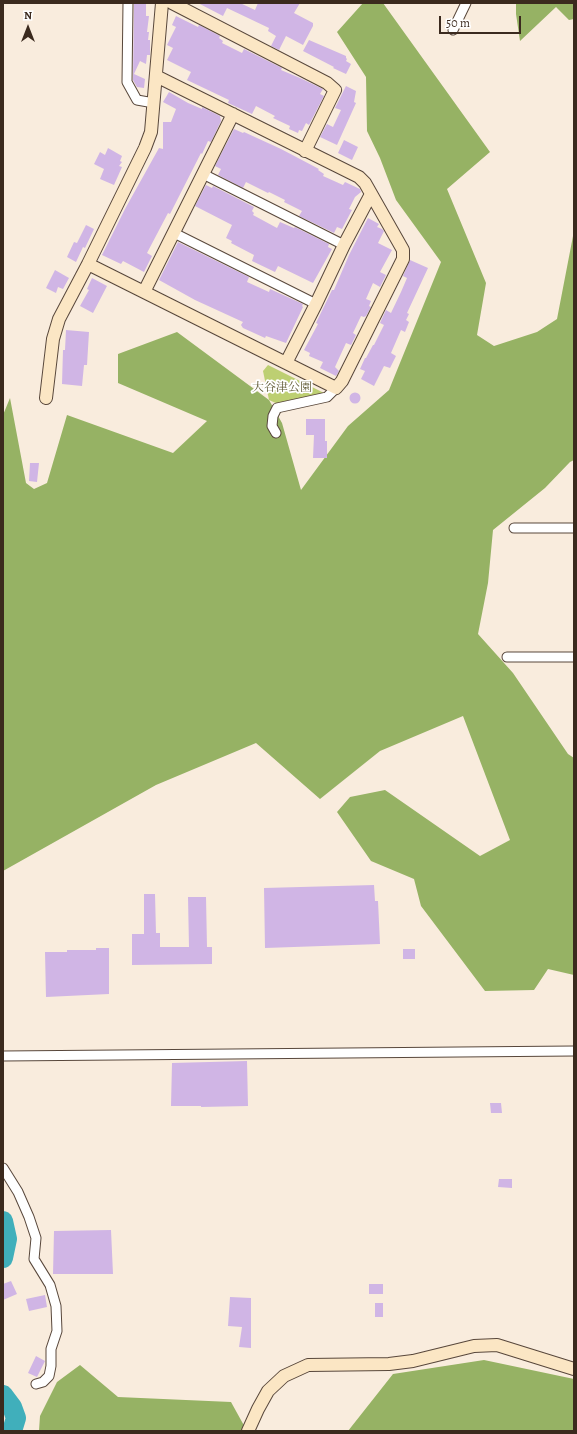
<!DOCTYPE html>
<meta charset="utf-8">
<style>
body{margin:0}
#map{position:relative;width:577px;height:1434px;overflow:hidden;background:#f9ecdd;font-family:Alegreya,serif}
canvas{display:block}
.frame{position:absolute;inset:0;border:4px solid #3b2a1e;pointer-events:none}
.north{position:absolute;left:8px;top:8px;width:40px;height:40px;-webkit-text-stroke:3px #fff;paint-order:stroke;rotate:0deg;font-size:11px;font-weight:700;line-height:16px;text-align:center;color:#3b2a1e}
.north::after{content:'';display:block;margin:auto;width:14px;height:18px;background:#3b2a1e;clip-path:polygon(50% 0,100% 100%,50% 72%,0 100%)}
.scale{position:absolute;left:439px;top:16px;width:82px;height:18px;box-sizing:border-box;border:2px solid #3b2a1e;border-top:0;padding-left:5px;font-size:12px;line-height:14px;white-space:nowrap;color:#3b2a1e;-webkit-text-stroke:3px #fff;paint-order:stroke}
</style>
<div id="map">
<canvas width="577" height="1434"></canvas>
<div class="frame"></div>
<div class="north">N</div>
<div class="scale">50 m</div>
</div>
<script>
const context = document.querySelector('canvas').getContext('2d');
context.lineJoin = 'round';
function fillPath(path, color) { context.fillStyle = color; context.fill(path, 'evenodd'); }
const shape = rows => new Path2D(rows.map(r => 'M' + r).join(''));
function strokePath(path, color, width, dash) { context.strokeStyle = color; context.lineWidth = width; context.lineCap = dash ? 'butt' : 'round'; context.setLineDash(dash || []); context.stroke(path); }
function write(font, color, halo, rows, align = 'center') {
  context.font = font + ' Alegreya,"Noto Serif JP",serif'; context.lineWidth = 3.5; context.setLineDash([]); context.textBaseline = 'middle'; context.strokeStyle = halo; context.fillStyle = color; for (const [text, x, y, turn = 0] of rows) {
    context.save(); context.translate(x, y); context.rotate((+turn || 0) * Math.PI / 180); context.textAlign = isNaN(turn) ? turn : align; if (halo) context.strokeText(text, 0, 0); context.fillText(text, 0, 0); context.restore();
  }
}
const green = shape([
 [268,365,324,393,278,404,269,400,263,371]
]);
const forest = shape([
 [363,3,383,3,490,152,447,189,486,283,477,335,494,346,537,332,557,319,573,236,574,236,574,460,570,462,545,488,493,530,488,583,478,634,513,673,568,754,574,758,574,975,548,969,534,990,485,991,421,906,414,879,371,861,337,812,350,797,385,790,480,856,510,840,463,716,380,751,320,799,256,743,156,785,3,871,3,415,10,398,26,483,34,489,47,483,67,415,173,453,207,421,118,383,118,354,177,332,269,400,282,423,301,490,348,426,389,390,441,262,396,200,380,158,367,131,366,77,337,32],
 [516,3,574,3,574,19,569,20,556,7,520,41,516,14],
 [484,1360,574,1379,574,1431,348,1431,393,1374],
 [80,1365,118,1397,231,1402,247,1431,39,1431,40,1416,57,1382]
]);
const river = shape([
 [3,1221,7,1239,3,1258],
 [3,1395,12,1407,16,1418,12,1431]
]);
const building = shape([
 [134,3,146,3,146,16,149,16,147,32,149,32,148,40,150,40,150,55,147,55,146,64,140,61,134,74,145,79,144,88,137,87,133,80],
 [198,3,240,3,255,10,258,3,300,3,294,13,313,23,313,26,303,45,286,36,279,50,271,46,276,36,268,31,269,28,227,8,223,16],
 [176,16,198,27,199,25,220,36,219,38,223,41,222,43,242,53,244,49,282,68,281,70,300,78,323,89,320,94,324,96,309,125,306,123,302,131,299,130,298,133,289,129,290,126,273,118,275,116,256,106,252,114,228,103,229,100,187,80,191,72,167,60,173,48,167,45,176,27,172,25],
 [309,40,346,56,346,58,347,59,346,61,351,64,346,74,333,68,334,67,303,51],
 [346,86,356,91,354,102,356,103,337,145,320,137,327,124,333,127,341,110,335,108],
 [169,92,188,103,202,109,202,107,220,116,221,121,211,142,208,141,202,154,201,153,170,214,168,213,147,253,152,256,144,272,123,261,121,264,102,255,125,209,159,148,163,149,163,122,171,122,176,109,163,102],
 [234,129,243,133,244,132,281,149,319,169,318,170,324,174,323,176,343,185,345,182,360,189,361,192,355,197,349,209,352,210,342,229,337,227,334,233,299,216,302,211,284,202,285,200,269,192,268,193,246,182,243,188,218,175,221,169,215,166],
 [344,140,358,147,352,160,338,153],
 [108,148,122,156,120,161,122,162,119,166,122,167,114,185,100,179,104,169,94,164,100,152,105,155],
 [206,185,212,188,213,186,254,207,252,211,254,213,253,215,277,228,280,222,294,228,295,227,329,244,328,247,332,249,313,283,278,266,275,272,252,261,254,255,231,243,232,241,226,238,232,225,195,206],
 [368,218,379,224,377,227,382,229,384,231,378,243,392,250,380,272,386,275,380,287,373,283,366,299,371,301,369,306,371,307,366,316,364,317,361,316,353,333,356,335,351,345,346,343,335,367,339,371,336,376,320,368,323,362,309,356,310,353,304,350,318,324,316,323,332,290,334,290,349,255],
 [86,225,94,229,85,248,83,247,76,262,67,257,74,242,77,243],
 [178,242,249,277,247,282,269,292,270,289,303,304,302,306,303,307,286,343,266,336,265,338,243,328,241,325,243,322,195,300,159,280],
 [410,260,428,268,407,313,409,314,406,320,409,322,405,332,401,330,391,353,396,356,390,368,384,366,374,386,361,379,365,371,360,369,365,358,366,358,373,345,374,345,384,325,380,323,386,310,391,313,401,292,407,278,403,276],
 [55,270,69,278,63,289,58,287,56,293,46,288],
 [92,278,107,286,93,313,80,306,89,290,87,289],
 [66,330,89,332,87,365,84,365,82,386,62,384,63,350,65,350],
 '349.5 398a5.5 5.5 0 1 1 11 0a5.5 5.5 0 1 1-11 0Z',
 [306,419,325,419,325,441,327,441,327,458,313,458,314,435,306,435],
 [30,463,39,463,37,482,29,481],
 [374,885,375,901,378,901,380,944,265,948,264,888],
 [144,894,155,894,156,933,160,933,160,947,189,947,188,897,206,897,207,947,212,947,212,964,132,965,132,934,144,934],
 [96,948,109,948,109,994,46,997,45,952,67,952,67,950,96,950],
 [403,949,415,949,415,959,403,959],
 [247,1061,248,1106,201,1107,201,1106,171,1106,172,1063],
 [490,1103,501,1103,502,1113,491,1113],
 [499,1179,512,1179,512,1188,498,1187],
 [111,1230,113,1274,53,1274,54,1231],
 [11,1281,17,1294,3,1300,3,1284],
 [369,1284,383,1284,383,1294,369,1294],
 [45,1295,47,1307,29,1311,26,1299],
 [230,1297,251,1298,251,1348,239,1347,242,1327,228,1326],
 [375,1303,383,1303,383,1317,375,1317],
 [36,1356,45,1361,37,1377,28,1373]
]);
const street = shape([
 [128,3,127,82,137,100,154,103],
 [453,30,466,3],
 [203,174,344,245],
 [174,233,316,304],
 [276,433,272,426,273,416,277,408,327,397,336,388],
 [514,528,574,528],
 [507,657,574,657],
 [3,1056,574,1051],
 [3,1168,18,1192,29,1217,36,1238,34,1259,50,1285,56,1306,57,1331,51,1349,51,1366,49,1376,43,1382,36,1384]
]);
const secondary = shape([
 [172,3,327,83,335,90,305,151],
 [88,264,336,388,342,381,403,259,403,250,365,183,359,177,156,76],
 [144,292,233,114],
 [286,363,316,304,344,245,371,194],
 [46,398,53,339,59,319,88,264,145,148,151,132,162,3],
 [248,1431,258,1409,268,1391,284,1376,308,1365,389,1364,413,1361,474,1346,497,1345,574,1369]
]);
const parkNames = [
 ["大谷津公園",282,388]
];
fillPath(green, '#bdcf72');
fillPath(forest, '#96b264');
strokePath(river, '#40afbb', 20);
fillPath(building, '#d0b5e5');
strokePath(street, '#58473b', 11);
strokePath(secondary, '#58473b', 14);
strokePath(street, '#fff', 9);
strokePath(secondary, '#fbe6c4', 12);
write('12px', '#625c37', '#fff', parkNames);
</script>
